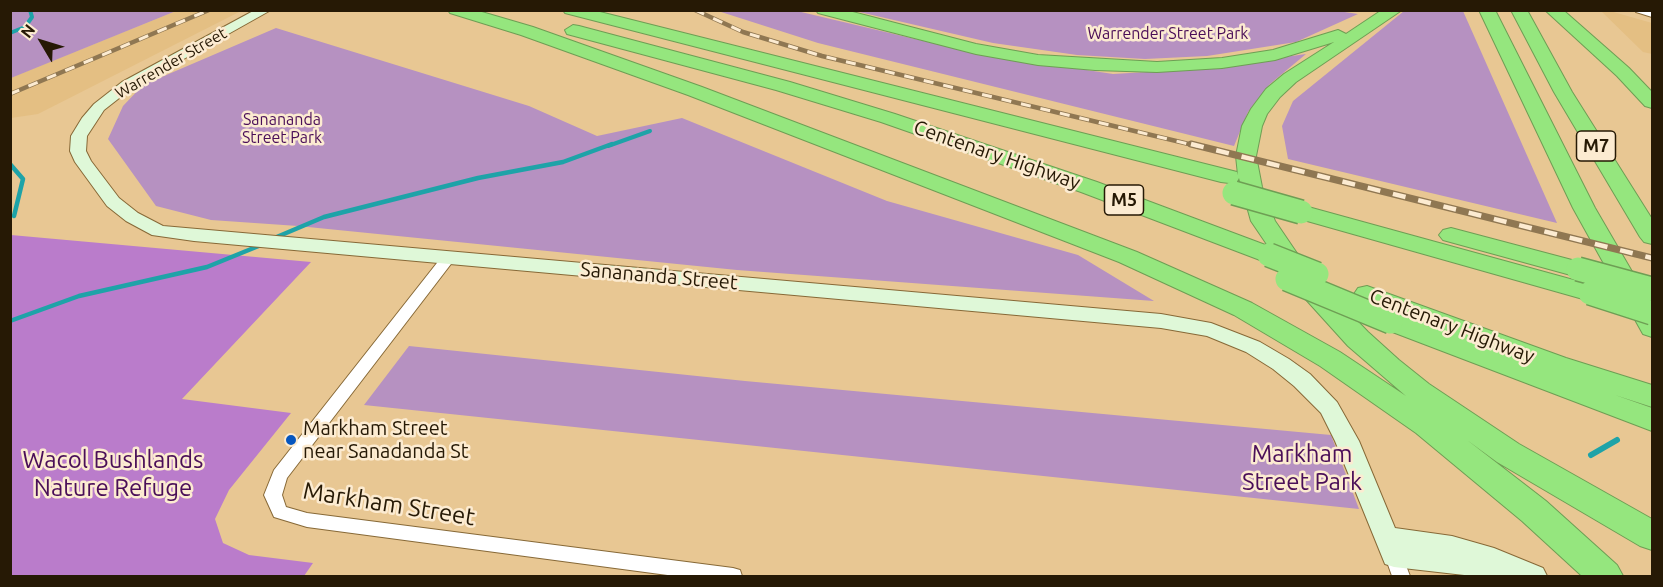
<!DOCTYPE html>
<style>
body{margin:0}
#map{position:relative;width:1663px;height:587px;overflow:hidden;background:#e8c793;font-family:Ubuntu,sans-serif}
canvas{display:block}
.frame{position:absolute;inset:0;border:12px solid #261905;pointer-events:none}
.north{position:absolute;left:12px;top:12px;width:60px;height:60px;-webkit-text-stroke:4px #fcebd1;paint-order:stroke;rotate:308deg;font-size:16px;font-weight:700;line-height:24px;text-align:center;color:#261905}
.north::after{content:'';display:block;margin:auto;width:21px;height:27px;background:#261905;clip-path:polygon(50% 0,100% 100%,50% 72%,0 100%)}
</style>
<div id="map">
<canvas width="1663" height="587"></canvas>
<div class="frame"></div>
<div class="north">N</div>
</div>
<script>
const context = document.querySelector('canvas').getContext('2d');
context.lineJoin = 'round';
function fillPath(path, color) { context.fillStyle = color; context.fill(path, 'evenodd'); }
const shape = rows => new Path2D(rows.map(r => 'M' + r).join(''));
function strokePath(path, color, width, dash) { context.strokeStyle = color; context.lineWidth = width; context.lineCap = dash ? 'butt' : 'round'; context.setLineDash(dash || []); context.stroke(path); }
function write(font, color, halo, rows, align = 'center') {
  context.font = font + ' Ubuntu,sans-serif'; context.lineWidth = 5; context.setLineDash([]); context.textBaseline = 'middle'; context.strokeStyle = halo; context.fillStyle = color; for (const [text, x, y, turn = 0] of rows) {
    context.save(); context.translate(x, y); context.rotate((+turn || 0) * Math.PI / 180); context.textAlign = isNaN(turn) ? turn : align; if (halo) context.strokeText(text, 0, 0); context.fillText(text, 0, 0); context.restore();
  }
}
const built = shape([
 [176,11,241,11,38,114,11,118,10,78],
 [1601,11,1610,11,1652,23,1652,54,1643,52]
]);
const green = shape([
 [11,10,176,10,176,11,11,78],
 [718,11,797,11,974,53,1113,74,1199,69,1306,54,1270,84,1257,100,1248,112,1234,146,818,43],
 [1338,11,1358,14,1296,42,1207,56,1145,59,1077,55,993,43,855,11],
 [1404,11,1463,11,1557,223,1288,159,1282,126,1293,101],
 [276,28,529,106,597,136,682,118,887,201,1078,255,1154,301,737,270,298,226,211,220,156,206,108,139,123,106,143,85],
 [409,346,745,381,1331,435,1359,509,364,405]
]);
const forest = shape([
 [11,235,311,262,182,399,291,413,229,490,215,519,223,543,249,555,313,563,304,576,11,576]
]);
const streamFar2 = shape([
 [10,33,25,27,32,17,30,10],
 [608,146,650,131]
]);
const streamFar1 = shape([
 [10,164,23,179,14,216],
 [272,239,324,217,478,178,563,162,612,144],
 [10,321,79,296,207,267,261,245]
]);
const stream = shape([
 [1591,455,1617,440]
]);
const street = shape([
 [1635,10,1652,12,1652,17,1636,12,1635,10],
 [449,253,455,257,454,260,287,478,282,495,286,507,307,513,733,568,740,570,742,576,675,576,307,527,274,517,264,495,274,470,444,254,449,253],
 [1394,548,1400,550,1410,576,1392,576,1385,556,1388,550,1394,548]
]);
const secondary = shape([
 [255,10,271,10,132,88,104,110,87,136,86,151,91,161,119,198,138,213,163,226,1161,314,1211,323,1260,342,1289,359,1310,374,1337,402,1359,441,1395,528,1452,536,1494,548,1543,568,1547,576,1473,576,1394,567,1385,564,1335,441,1321,413,1294,386,1273,369,1246,352,1207,336,1161,328,194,241,152,235,126,221,107,206,75,162,70,151,71,136,82,118,94,104,122,82,255,10]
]);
const highway = shape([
 [448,10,475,10,533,27,702,87,1137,252,1252,303,1340,352,1406,396,1348,346,1291,283,1277,260,1269,262,1260,260,1081,192,881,122,776,90,567,34,565,30,573,25,579,26,790,82,895,114,1097,182,1268,246,1251,221,1239,178,1237,182,1229,183,1221,182,565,13,563,10,592,10,1237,172,1238,175,1236,156,1242,126,1251,109,1266,89,1284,74,1334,42,1275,60,1222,68,1157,72,1095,70,1038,65,976,54,818,13,816,10,845,10,976,44,1038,55,1157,62,1222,58,1273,50,1338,30,1346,34,1382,10,1402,10,1296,82,1280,97,1267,114,1262,126,1256,156,1262,187,1275,221,1309,271,1368,332,1399,360,1429,384,1519,444,1652,519,1652,550,1640,546,1497,462,1467,440,1546,501,1617,565,1623,576,1582,576,1522,521,1416,433,1320,366,1234,315,1119,262,688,95,521,35,450,13,448,10],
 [1479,10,1495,10,1595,208,1652,306,1652,337,1643,334,1573,208,1479,10],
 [1511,10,1527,10,1572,92,1652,219,1652,244,1644,242,1640,237,1554,92,1511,10],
 [1545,10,1563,10,1629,68,1652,92,1652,108,1645,106,1617,76,1545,10],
 [1301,205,1599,287,1603,293,1599,299,1590,301,1293,217,1290,212,1293,207,1301,205],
 [1451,228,1587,264,1590,269,1587,274,1578,277,1443,240,1439,235,1443,230,1451,228],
 [1367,286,1566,358,1652,385,1652,407,1615,395,1652,408,1652,431,1382,328,1378,322,1382,316,1391,313,1398,315,1358,300,1354,294,1358,288,1367,286]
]);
const railFar1 = shape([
 [695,10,743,32,822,56,1197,146],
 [10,94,209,10]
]);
const rail = shape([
 [1191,144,1652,258]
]);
const highwayBridge = shape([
 [1234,193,1301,212],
 [1269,255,1317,274],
 [1578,269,1652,289],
 [1287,279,1391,322],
 [1590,293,1652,313]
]);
const markers = [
 [291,440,6,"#0656bf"]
];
const farParknames = [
 ["Warrender Street Park",1168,34],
 ["Sanananda",282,120],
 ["Street Park",282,138]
];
const farStreetnames = [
 ["Warrender Street",171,63,-30]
];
const shields = [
 [1596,146,39],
 [1124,200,39]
];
const shieldNames = [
 ["M7",1596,146],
 ["M5",1124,200]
];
const streetNames = [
 ["Centenary Highway",997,155,19],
 ["Sanananda Street",659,276,5],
 ["Centenary Highway",1452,326,21]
];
const poiNames = [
 ["Markham Street",303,428],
 ["near Sanadanda St",303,451]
];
const nearParknames = [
 ["Markham",1302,454],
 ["Street Park",1302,482],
 ["Wacol Bushlands",113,460],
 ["Nature Refuge",113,488]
];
const nearStreetnames = [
 ["Markham Street",389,504,9]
];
fillPath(built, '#e4bf83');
fillPath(green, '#b691c1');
fillPath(forest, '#ba7ccb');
strokePath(streamFar2, '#1ea3a8', 4);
strokePath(streamFar1, '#1ea3a8', 4.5);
strokePath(stream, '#1ea3a8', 6);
strokePath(street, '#876937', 2);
strokePath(secondary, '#876937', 2);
strokePath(highway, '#6e9e54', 2);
fillPath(street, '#fff');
fillPath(secondary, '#dff8d8');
fillPath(highway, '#95e67e');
strokePath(railFar1, '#8f7752', 4.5);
strokePath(rail, '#8f7752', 7);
strokePath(railFar1, '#fcebd1', 3, [10]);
strokePath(rail, '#fcebd1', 4.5, [13]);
strokePath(highwayBridge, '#6e9e54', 26, []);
strokePath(highwayBridge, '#95e67e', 23);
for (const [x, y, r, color] of markers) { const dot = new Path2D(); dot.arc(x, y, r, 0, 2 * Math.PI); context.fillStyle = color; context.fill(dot); strokePath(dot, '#fcebd1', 2); }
write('16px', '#4a0e58', '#fcebd1', farParknames);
write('16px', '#261905', '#fcebd1', farStreetnames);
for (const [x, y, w] of shields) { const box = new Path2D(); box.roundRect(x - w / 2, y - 15, w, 30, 4.5); context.fillStyle = '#fcebd1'; context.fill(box); strokePath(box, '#261905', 1.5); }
write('bold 18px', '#261905', null, shieldNames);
write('20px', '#261905', '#fcebd1', streetNames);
write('20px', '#261905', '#fcebd1', poiNames, 'left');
write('24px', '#4a0e58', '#fcebd1', nearParknames);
write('24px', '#261905', '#fcebd1', nearStreetnames);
</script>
